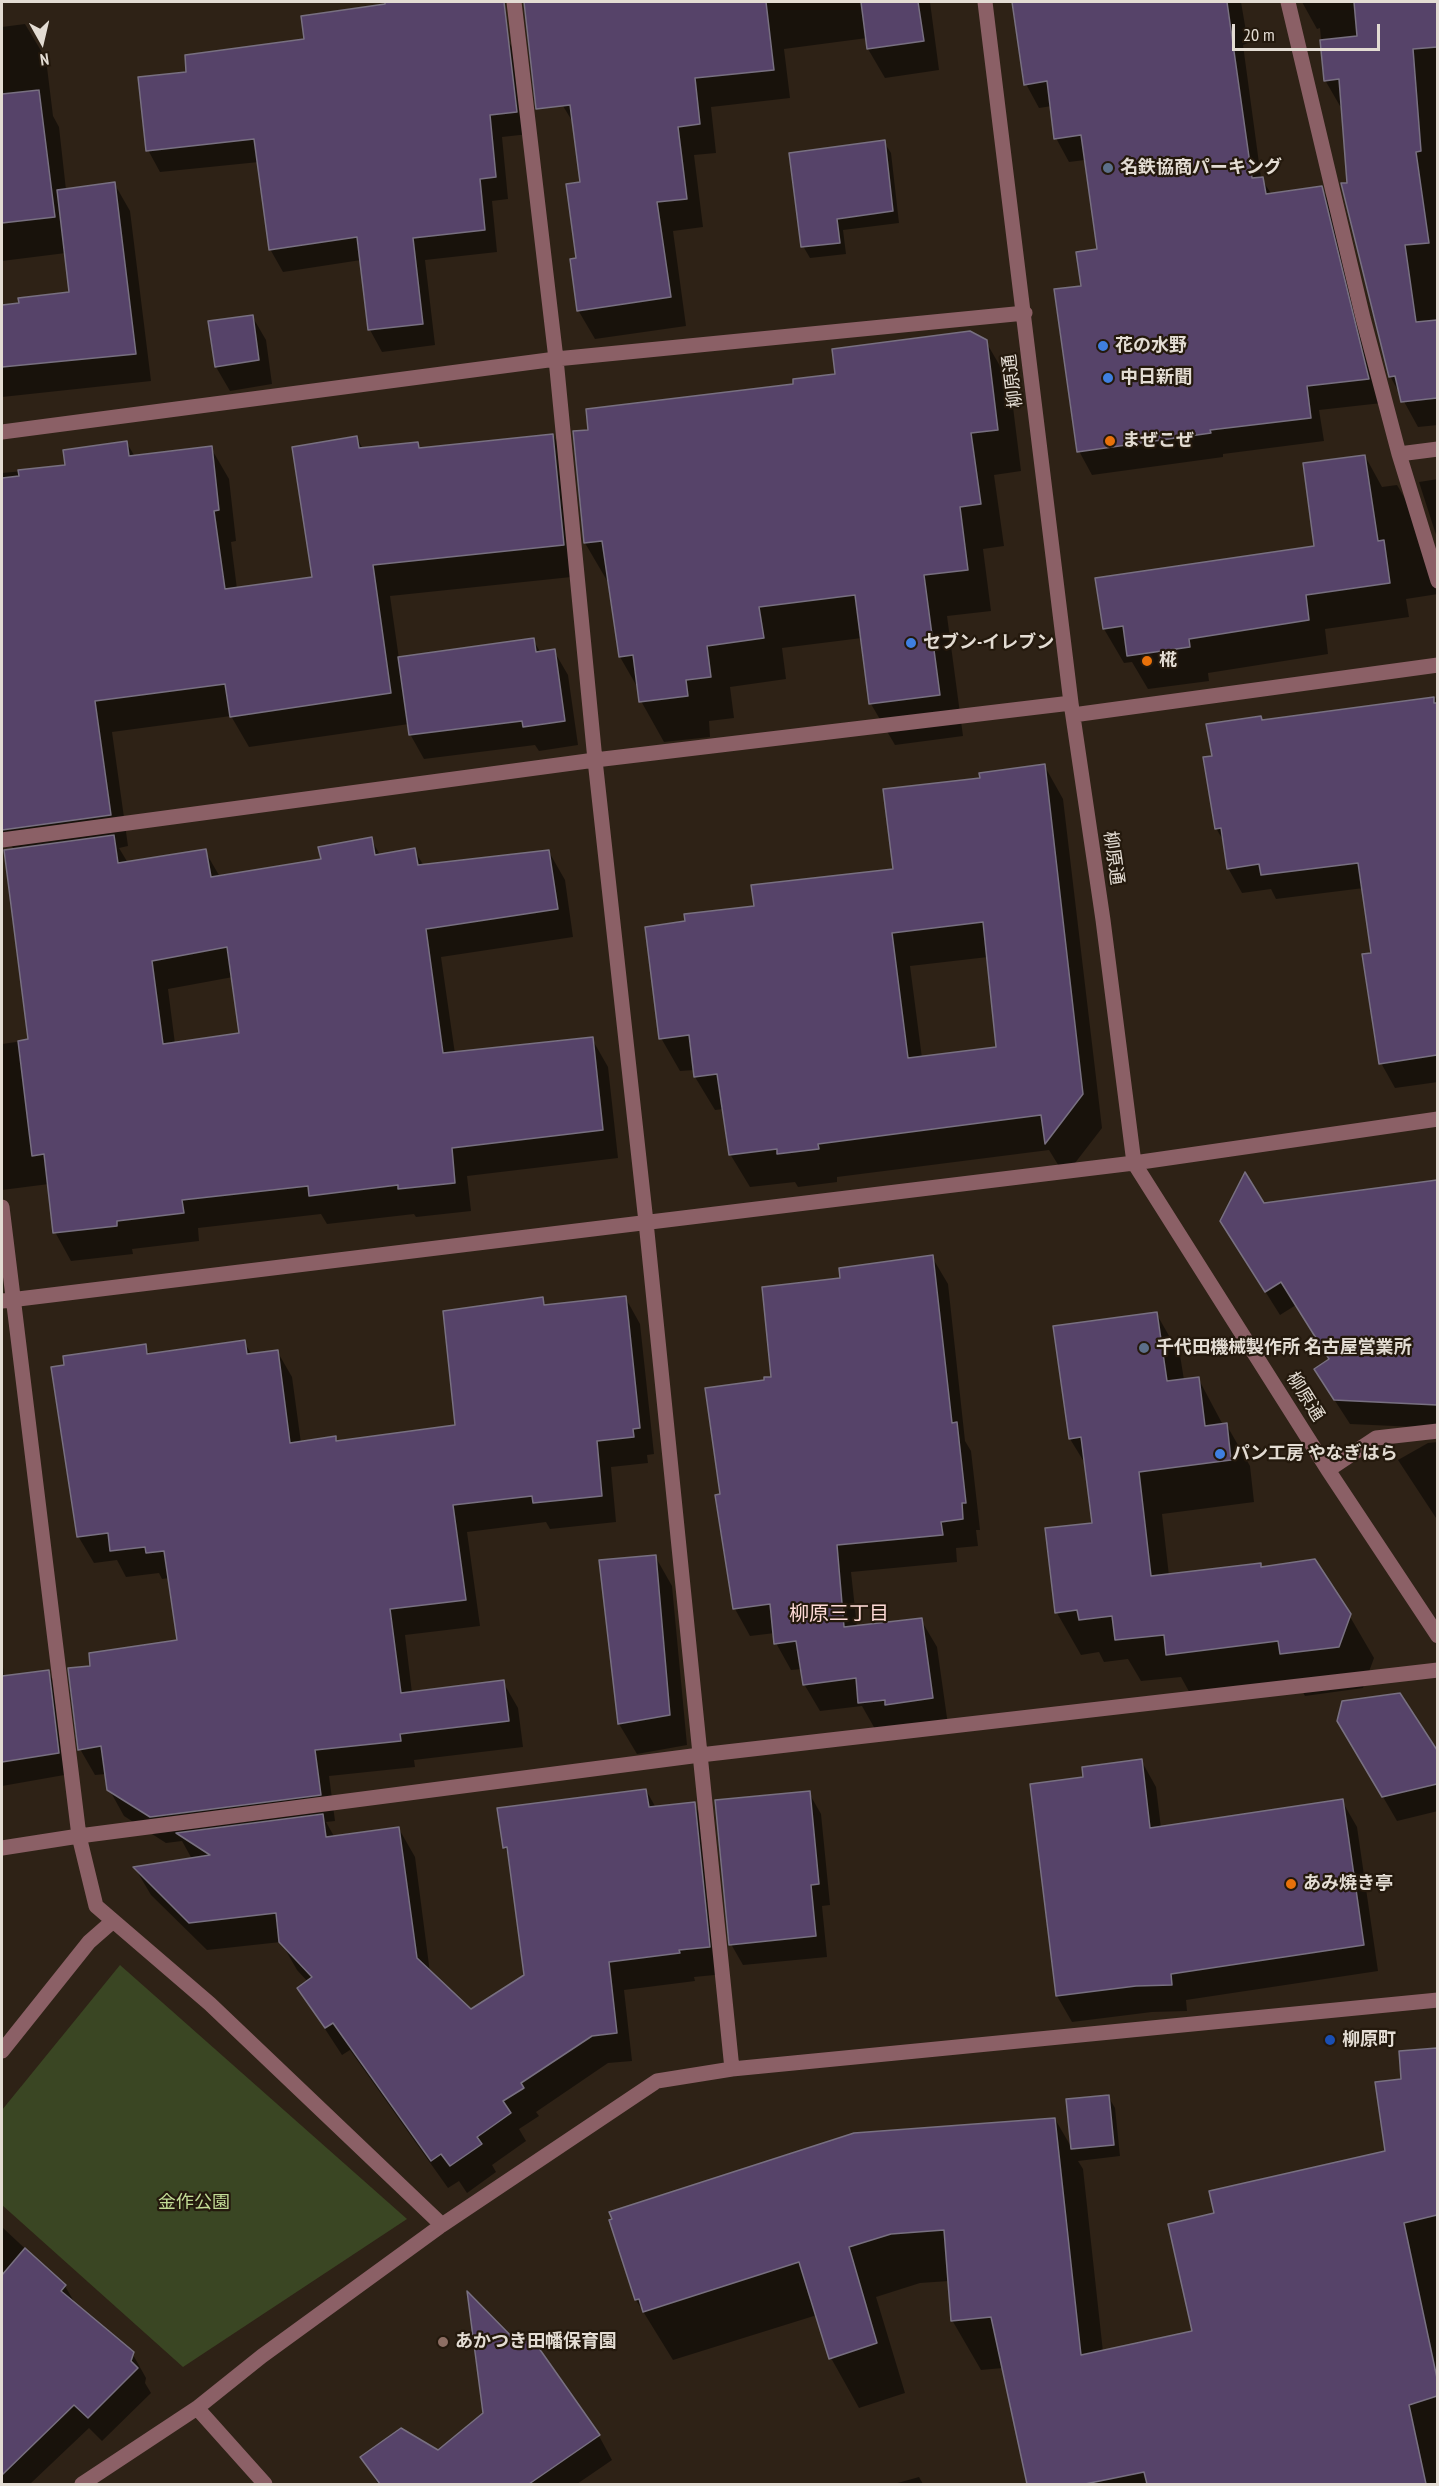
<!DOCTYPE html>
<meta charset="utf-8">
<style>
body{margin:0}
#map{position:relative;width:1439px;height:2486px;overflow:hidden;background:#2e2216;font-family:"PT Sans Narrow",sans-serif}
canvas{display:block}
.frame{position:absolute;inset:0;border:3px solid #e3dcd3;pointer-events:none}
.north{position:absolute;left:12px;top:12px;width:60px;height:60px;-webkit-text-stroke:4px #24190d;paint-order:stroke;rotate:172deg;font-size:16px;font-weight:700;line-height:24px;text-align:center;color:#e3dcd3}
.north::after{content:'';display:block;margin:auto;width:21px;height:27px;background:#e3dcd3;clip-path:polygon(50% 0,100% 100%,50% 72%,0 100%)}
.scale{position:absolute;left:1232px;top:24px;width:148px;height:27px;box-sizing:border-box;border:3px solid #e3dcd3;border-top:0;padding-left:8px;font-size:18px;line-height:21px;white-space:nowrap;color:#e3dcd3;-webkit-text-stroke:4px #24190d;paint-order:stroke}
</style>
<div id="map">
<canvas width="1439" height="2486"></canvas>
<div class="frame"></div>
<div class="north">N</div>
<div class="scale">20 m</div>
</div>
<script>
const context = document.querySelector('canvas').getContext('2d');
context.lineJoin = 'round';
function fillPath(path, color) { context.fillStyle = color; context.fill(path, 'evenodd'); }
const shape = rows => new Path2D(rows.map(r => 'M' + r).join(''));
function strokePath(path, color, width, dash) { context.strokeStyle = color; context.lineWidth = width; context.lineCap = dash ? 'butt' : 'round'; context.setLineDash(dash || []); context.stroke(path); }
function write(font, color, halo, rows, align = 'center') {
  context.font = font + ' "PT Sans Narrow","Noto Sans JP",sans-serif'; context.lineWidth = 4.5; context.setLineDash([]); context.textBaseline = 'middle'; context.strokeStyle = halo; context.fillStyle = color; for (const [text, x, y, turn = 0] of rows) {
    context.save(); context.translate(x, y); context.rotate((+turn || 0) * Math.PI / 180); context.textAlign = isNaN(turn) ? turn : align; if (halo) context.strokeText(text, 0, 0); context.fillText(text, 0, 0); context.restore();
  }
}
const green = shape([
 [120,1965,407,2219,183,2367,2,2205,2,2110]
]);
const shadow = shape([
 [386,2,484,2,520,60,529,134,502,137,508,199,492,201,497,252,425,260,435,345,382,352,370,330,361,260,283,272,270,249,259,162,160,172,148,150,188,73,306,41,387,6],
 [553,2,930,2,939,70,885,78,868,49,867,38,784,49,790,98,711,107,716,153,694,155,703,227,673,231,686,326,595,339,578,310,582,183,574,124,563,106],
 [1014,2,1241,2,1248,43,1243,45,1261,178,1272,195,1321,188,1335,211,1382,403,1319,410,1324,441,1223,454,1223,457,1092,475,1079,451,1082,287,1098,251,1085,160,1069,162,1056,138,1052,106,1039,108,1026,84],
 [1302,2,1438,2,1438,425,1418,427,1390,376,1348,184,1342,106,1340,106,1325,80,1320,28,1317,29],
 [25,24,46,59,53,116,59,127,66,190,114,183,130,211,151,381,2,397,2,307,71,293,66,253,2,261,2,27],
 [884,142,891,153,899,223,843,230,846,254,810,258,803,246],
 [252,316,266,340,272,384,230,391,216,367],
 [986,342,1010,383,1021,471,994,475,1004,546,983,549,991,611,947,616,963,736,895,745,871,704,862,638,782,648,786,679,730,687,734,718,709,721,710,737,664,742,641,701,639,690,620,657,609,584,585,543,590,431],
 [553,435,571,466,581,576,390,596,399,659,533,640,541,653,554,651,568,675,578,745,539,751,535,745,424,759,410,734,409,724,249,747,231,716,112,732,128,846,119,848,128,863,205,851,220,877,323,860,371,839,380,855,414,850,424,866,549,852,565,880,573,937,441,957,455,1054,592,1039,608,1067,618,1158,467,1176,471,1211,416,1217,414,1214,327,1224,321,1214,198,1228,199,1241,132,1249,133,1254,71,1261,55,1232,49,1184,2,1190,2,1044,30,1040,15,850,2,835,2,473,67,467,127,443,135,457,211,448,229,479,236,541,231,542,237,589,314,578,356,437,363,449,417,444,420,449],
 [233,977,241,1035,175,1044,168,989],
 [1365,456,1382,487,1397,485,1417,519,1438,587,1438,594,1406,599,1409,617,1325,629,1328,654,1208,673,1209,681,1148,689,1132,662,1124,663,1104,629,1316,547],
 [1438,479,1438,541,1419,482],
 [1438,698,1438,1082,1395,1088,1381,1063,1373,954,1364,888,1276,899,1271,889,1242,893,1228,868,1224,842,1216,828,1213,757,1263,721],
 [1044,765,1063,799,1102,1128,1065,1176,1049,1150,837,1177,837,1182,798,1187,795,1182,750,1187,730,1154,724,1109,715,1110,695,1077,695,1070,680,1071,661,1038,687,922,756,907,895,870,982,779],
 [988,957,998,1048,922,1058,910,966],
 [1438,1182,1438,1428,1350,1424,1330,1393,1330,1360,1296,1305,1280,1315,1221,1221,1263,1204],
 [932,1257,948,1284,965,1441,971,1451,980,1530,976,1530,978,1546,956,1548,957,1562,851,1572,857,1627,921,1620,937,1647,948,1725,875,1729,862,1706,820,1711,804,1684,802,1669,791,1670,776,1643,775,1633,750,1636,735,1609,717,1496,721,1495,765,1382,773,1378,842,1279],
 [625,1297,640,1324,654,1454,647,1455,648,1463,611,1467,616,1522,550,1529,546,1522,467,1532,480,1626,405,1635,412,1693,503,1682,518,1708,523,1747,414,1760,415,1767,329,1776,335,1821,326,1822,335,1838,399,1829,415,1857,430,1973,471,2011,526,1975,510,1857,504,1847,646,1790,656,1808,694,1804,710,1832,725,1974,694,1977,695,1981,624,1990,632,2061,608,2063,536,2112,539,2116,519,2129,526,2141,492,2165,496,2172,467,2193,459,2181,448,2188,350,2050,342,2055,299,1989,308,1982,297,1970,281,1942,207,1950,151,1895,135,1868,192,1859,182,1841,166,1843,124,1816,109,1789,106,1774,95,1775,80,1749,92,1667,179,1641,170,1578,162,1579,159,1573,126,1577,117,1560,94,1563,78,1536,145,1346,150,1355,244,1342,252,1355,277,1351,292,1377,301,1443,335,1438,338,1443,457,1426,542,1299,546,1306],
 [1156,1313,1180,1355,1184,1380,1198,1378,1223,1425,1226,1424,1250,1466,1254,1502,1162,1514,1169,1576,1260,1565,1262,1568,1349,1615,1374,1658,1363,1688,1305,1696,1298,1683,1192,1697,1181,1677,1141,1681,1128,1659,1104,1662,1099,1652,1081,1655,1057,1613,1047,1529,1093,1524,1086,1465,1070,1439],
 [1438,1442,1438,1521,1398,1460,1428,1443],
 [655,1556,672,1586,687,1745,637,1754,619,1724],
 [2,1656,4,1677,48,1672,60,1693,70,1774,2,1786],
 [1399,1695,1438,1753,1438,1811,1397,1821,1339,1721],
 [1141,1760,1156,1787,1161,1828,1342,1801,1357,1827,1378,1971,1186,2000,1187,2011,1152,2012,1072,2022,1057,1996,1032,1786,1085,1778],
 [809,1793,821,1814,830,1905,822,1906,827,1957,743,1965,731,1944],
 [1435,2049,1438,2053,1438,2484,1028,2484,1003,2368,981,2370,952,2320,949,2281,920,2283,876,2297,905,2393,859,2408,831,2358,817,2315,673,2360,636,2300,611,2221,1055,2119,1073,2150,1068,2100,1108,2096,1115,2108,1120,2156,1078,2161,1083,2169,1103,2352,1194,2332,1216,2214,1387,2152,1403,2081],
 [2,2227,65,2286,76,2305,132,2353,146,2378,145,2383,151,2393,102,2441,89,2428,30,2484,2,2484],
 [528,2336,599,2436,612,2460,577,2484,378,2484,362,2458,438,2451,485,2414,518,2345],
 [919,2477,923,2484,894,2484]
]);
const building = shape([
 [385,2,504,2,517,112,490,115,496,177,480,179,485,230,413,238,423,324,368,330,357,237,269,250,254,139,146,151,138,77,186,72,185,55,304,39,301,16,385,4,385,2],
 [524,2,766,2,774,70,695,78,700,124,678,127,687,199,657,202,671,297,577,311,570,259,576,258,566,184,580,182,570,105,536,109,524,2],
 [861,2,918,2,924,41,867,49,861,2],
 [1012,2,1227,2,1252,178,1263,177,1266,194,1322,186,1369,379,1307,386,1311,418,1210,430,1211,433,1077,452,1054,289,1081,286,1076,252,1097,249,1081,135,1054,139,1047,81,1024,85,1012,2],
 [1354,2,1437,2,1437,47,1413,49,1421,151,1416,152,1429,243,1405,245,1416,322,1437,320,1437,398,1401,402,1395,376,1389,377,1341,183,1347,183,1339,79,1324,81,1320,40,1357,36,1354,2],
 [39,90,55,217,2,223,2,94,39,90],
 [885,140,893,211,837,219,840,243,801,247,789,153,885,140],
 [115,182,136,354,2,367,2,305,19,303,18,298,69,292,57,190,115,182],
 [253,315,259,360,215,367,208,321,253,315],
 [970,331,987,340,998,430,971,433,981,504,960,507,968,570,924,575,940,695,869,704,855,595,759,607,764,638,707,646,711,677,686,680,688,696,639,702,633,655,619,657,602,541,584,543,573,431,588,430,586,409,793,384,793,379,835,374,832,349,970,331],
 [553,434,564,545,373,565,391,693,230,717,225,684,95,701,111,815,2,830,2,478,19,476,18,470,65,465,63,450,127,441,129,456,212,446,219,510,214,511,225,589,312,577,292,447,357,436,359,448,418,442,419,448,553,434],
 [1365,455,1378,541,1384,540,1390,583,1306,595,1309,620,1189,639,1190,647,1127,656,1123,626,1103,629,1095,578,1314,546,1303,463,1365,455],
 [534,638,536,652,555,649,565,721,523,727,522,721,409,735,398,657,534,638],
 [1434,697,1434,703,1437,703,1437,1055,1379,1064,1362,954,1371,953,1358,863,1261,875,1259,864,1227,869,1221,828,1215,829,1203,757,1212,756,1206,724,1261,716,1262,720,1434,697],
 [1045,764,1083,1094,1045,1144,1041,1115,818,1144,819,1149,777,1154,777,1149,729,1155,717,1074,694,1077,689,1035,659,1039,645,927,685,921,684,914,754,906,751,885,893,869,883,789,980,778,979,773,1045,764],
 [983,922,996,1047,908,1058,892,933,983,922],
 [114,835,118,863,206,849,211,877,321,859,318,847,372,837,375,855,415,848,418,865,549,850,558,909,426,929,443,1053,593,1037,603,1130,452,1148,455,1183,398,1189,398,1185,309,1196,308,1186,182,1200,184,1213,117,1221,117,1226,53,1233,44,1154,32,1156,18,1041,28,1039,4,850,114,835],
 [227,947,239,1033,163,1044,152,961,227,947],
 [1245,1172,1264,1203,1437,1180,1437,1405,1334,1400,1314,1369,1329,1359,1281,1282,1265,1292,1220,1221,1245,1172],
 [933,1255,952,1423,957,1422,966,1503,962,1503,963,1519,941,1522,943,1535,837,1545,844,1627,922,1618,933,1698,885,1705,885,1700,858,1703,856,1678,803,1685,796,1641,774,1644,770,1604,733,1609,715,1495,720,1494,705,1388,764,1380,764,1377,771,1377,762,1287,840,1278,839,1268,933,1255],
 [626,1296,640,1428,633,1429,634,1437,597,1441,602,1496,533,1503,532,1496,453,1505,466,1600,390,1609,401,1693,504,1680,509,1721,400,1734,401,1741,315,1750,321,1795,150,1817,107,1790,101,1746,78,1750,68,1668,90,1666,89,1653,177,1640,164,1551,146,1553,145,1547,110,1551,108,1533,77,1537,51,1367,64,1365,63,1356,146,1344,147,1354,245,1340,247,1354,278,1350,290,1443,336,1436,336,1441,455,1425,443,1311,543,1297,544,1305,626,1296],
 [1157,1312,1167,1381,1199,1377,1205,1426,1227,1423,1231,1460,1139,1472,1151,1576,1261,1563,1261,1567,1315,1559,1351,1614,1339,1647,1280,1654,1278,1641,1166,1655,1164,1635,1115,1640,1112,1616,1079,1620,1077,1610,1055,1613,1045,1528,1092,1523,1081,1437,1069,1439,1053,1326,1157,1312],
 [656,1555,670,1715,618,1724,599,1560,656,1555],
 [49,1670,59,1753,2,1762,2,1676,49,1670],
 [1400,1693,1437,1750,1437,1784,1382,1797,1337,1721,1342,1701,1400,1693],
 [1142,1759,1150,1828,1343,1799,1364,1945,1171,1974,1172,1985,1136,1986,1056,1996,1030,1784,1083,1777,1082,1767,1142,1759],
 [646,1789,649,1807,695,1802,710,1947,679,1950,680,1953,609,1962,617,2033,592,2036,521,2083,524,2088,503,2101,511,2113,477,2137,482,2144,450,2166,441,2154,431,2161,333,2023,325,2028,297,1988,312,1977,279,1942,276,1913,189,1923,133,1867,210,1855,176,1833,323,1814,326,1837,399,1827,417,1958,471,2009,524,1975,507,1847,503,1848,497,1808,646,1789],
 [810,1791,819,1884,811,1885,816,1936,729,1945,715,1800,810,1791],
 [1437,2048,1437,2215,1404,2223,1437,2378,1437,2396,1409,2405,1426,2484,1147,2484,1144,2472,1085,2484,1027,2484,991,2317,951,2321,944,2230,891,2234,849,2247,877,2343,829,2359,799,2262,643,2312,639,2299,635,2300,609,2220,612,2219,609,2212,854,2133,1055,2118,1081,2355,1192,2331,1168,2224,1214,2213,1209,2191,1385,2151,1375,2082,1401,2079,1399,2051,1437,2048],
 [1109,2095,1114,2145,1071,2149,1066,2099,1109,2095],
 [25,2248,66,2285,61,2291,134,2352,131,2361,138,2368,88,2418,74,2405,2,2475,2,2275,25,2248],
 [467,2291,518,2343,529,2334,600,2435,529,2484,380,2484,360,2457,401,2428,438,2450,483,2413,467,2291]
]);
const minor = shape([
 [514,2,556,359,595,760,646,1222,732,2069],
 [985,2,1071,703,1103,920,1134,1163,1328,1470,1438,1636],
 [1288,2,1363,318,1399,454,1438,581],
 [2,432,556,359,1025,313],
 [1399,454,1438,449],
 [1073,715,1438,665],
 [2,840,595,760,1071,703],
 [2,1207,79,1836,96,1906,210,2004,442,2225],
 [2,1301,1134,1163,1438,1119],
 [1328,1470,1376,1438,1438,1431],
 [2,1848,79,1836,700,1755,1438,1670],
 [2,2051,89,1942,113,1921],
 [197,2408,265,2484],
 [82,2484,197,2408,262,2356,442,2225,657,2081,732,2069,1438,2000]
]);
const markers = [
 [1108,168,6,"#5c6f8a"],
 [1103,346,6,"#3f7fe0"],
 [1108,378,6,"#3f7fe0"],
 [1110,441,6,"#e8710a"],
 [911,643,6,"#3f7fe0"],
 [1147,661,6,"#e8710a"],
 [1144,1348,6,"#5c6f8a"],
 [1220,1454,6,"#3f7fe0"],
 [1291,1884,6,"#e8710a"],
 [1330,2040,6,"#1a4fb4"],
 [443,2342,6,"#8d6e63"]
];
const poiNames = [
 ["名鉄協商パーキング",1120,168],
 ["花の水野",1115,346],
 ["中日新聞",1120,378],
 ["まぜこぜ",1122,441],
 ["セブン-イレブン",923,643],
 ["椛",1159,661],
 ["千代田機械製作所 名古屋営業所",1156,1348],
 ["パン工房 やなぎはら",1232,1454],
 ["あみ焼き亭",1303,1884],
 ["柳原町",1342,2040],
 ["あかつき田幡保育園",455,2342]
];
const streetNames = [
 ["柳原通",1013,381,-97],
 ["柳原通",1113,858,82],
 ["柳原通",1305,1397,58]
];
const parkNames = [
 ["金作公園",194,2203]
];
const neighbourhoodNames = [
 ["柳原三丁目",839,1614]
];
fillPath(green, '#3a4623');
fillPath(shadow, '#0007');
fillPath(building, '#564369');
strokePath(building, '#787081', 1.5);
strokePath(minor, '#8b6066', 15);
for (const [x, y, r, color] of markers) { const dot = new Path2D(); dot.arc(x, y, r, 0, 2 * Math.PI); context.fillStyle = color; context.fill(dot); strokePath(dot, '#24190d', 2); }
write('bold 18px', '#e3dcd3', '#24190d', poiNames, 'left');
write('18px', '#e3dcd3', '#24190d', streetNames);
write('18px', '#c3dc96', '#24190d', parkNames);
write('20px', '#fedad6', '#24190d', neighbourhoodNames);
</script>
